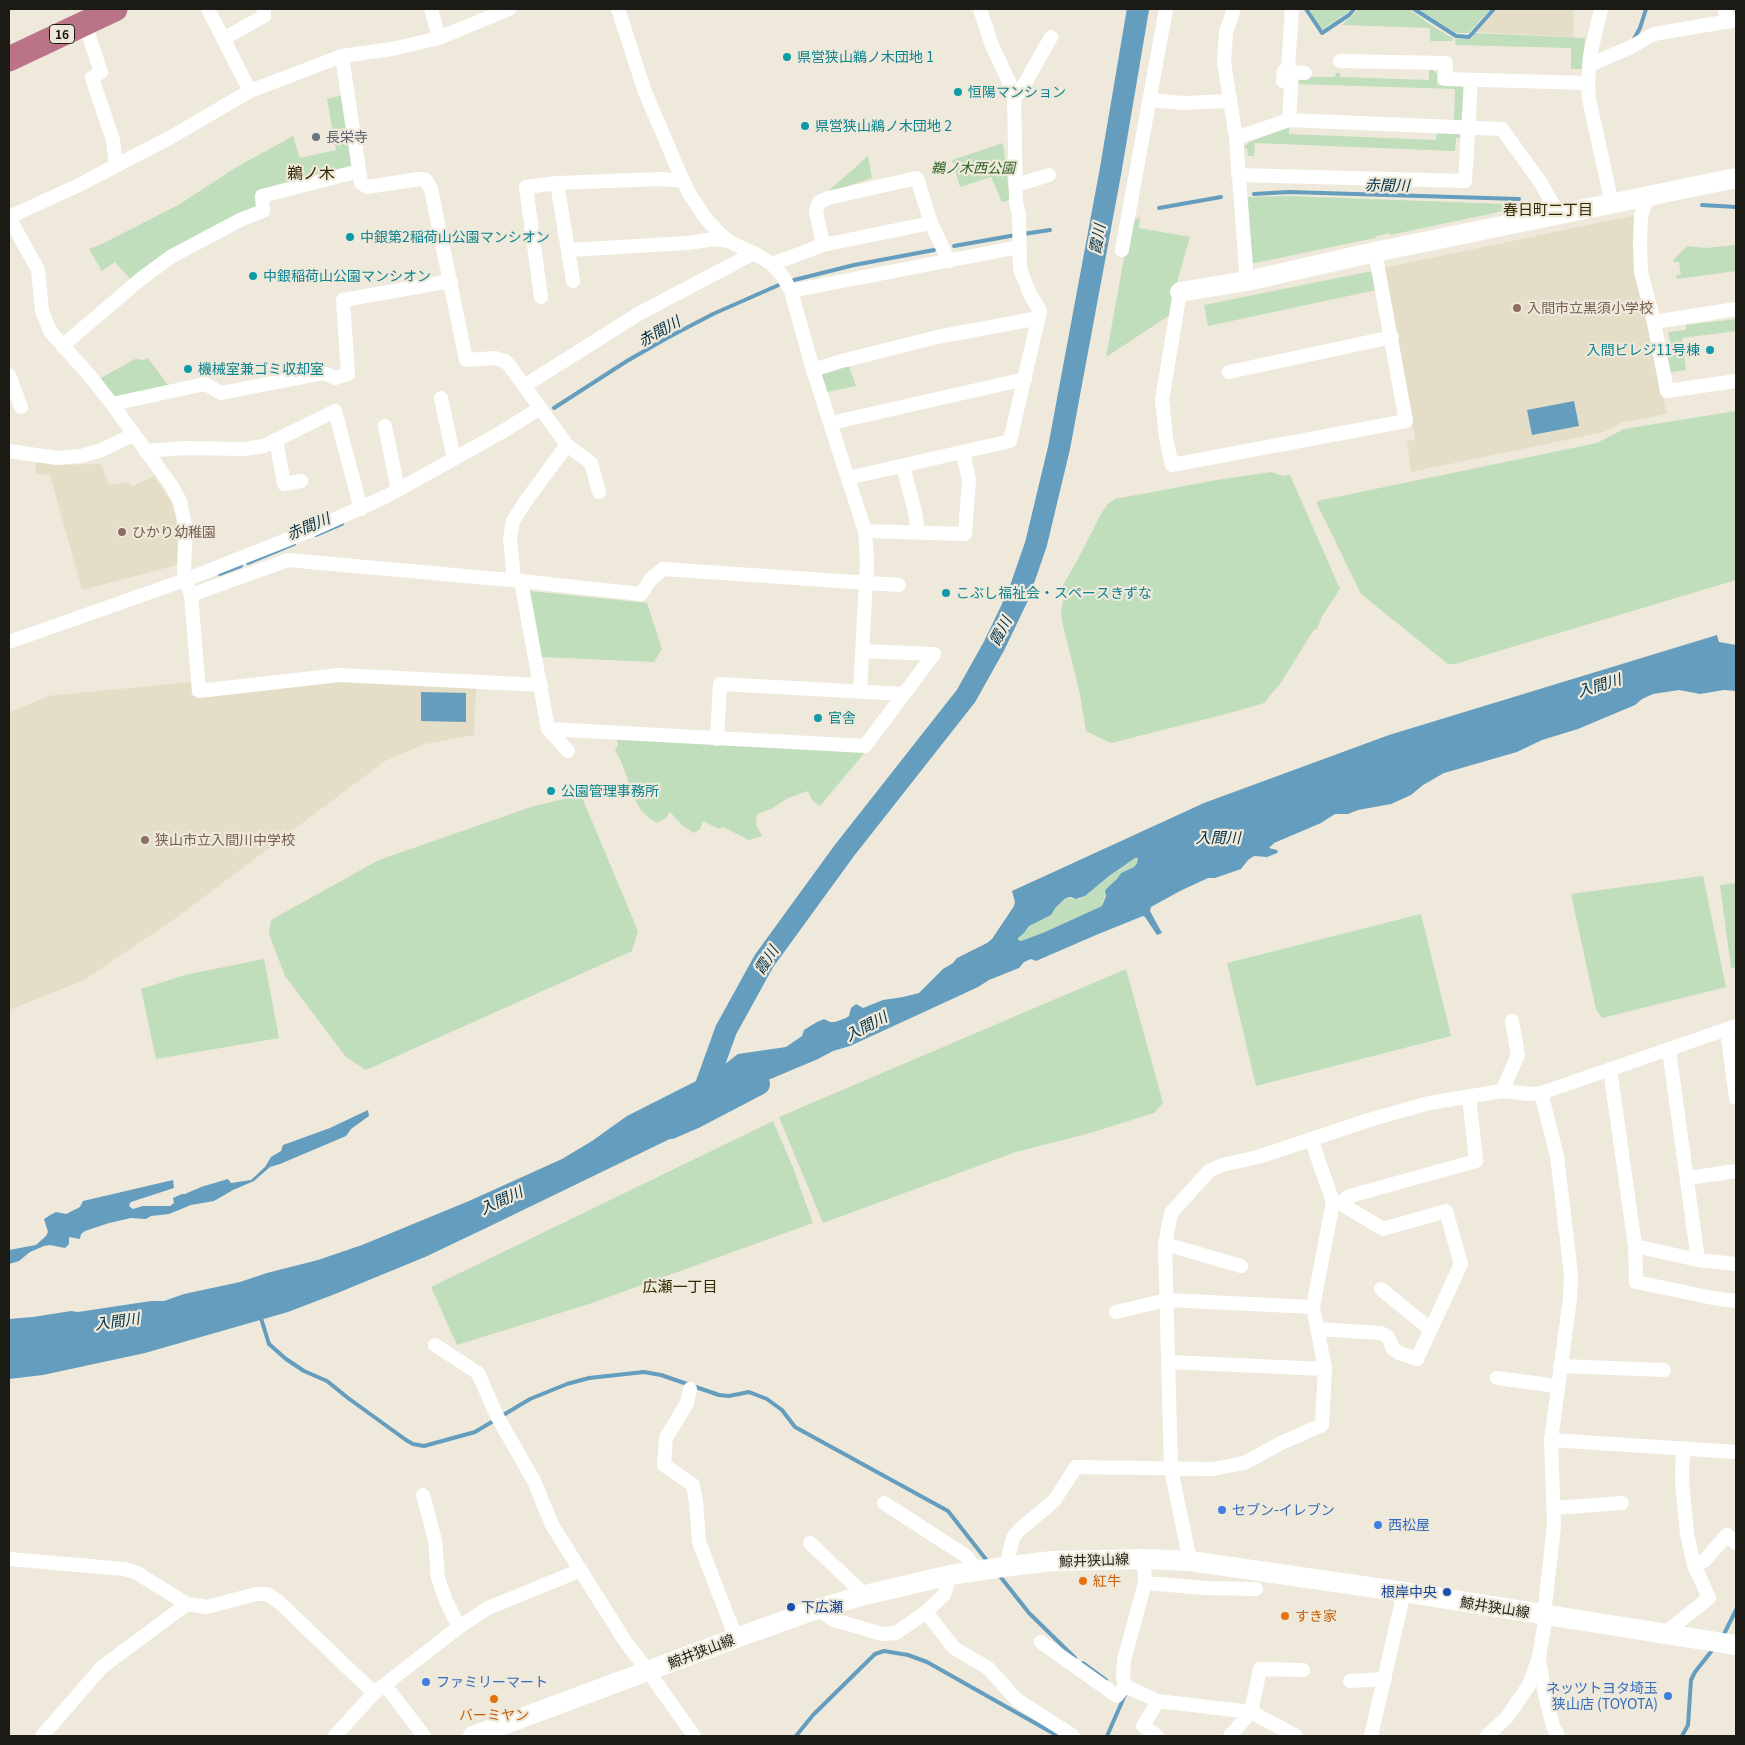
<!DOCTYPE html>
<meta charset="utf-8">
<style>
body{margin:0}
#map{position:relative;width:1745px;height:1745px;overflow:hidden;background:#eee9da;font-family:Georgia,serif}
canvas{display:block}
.frame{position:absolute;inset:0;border:10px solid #1b1a14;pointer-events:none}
</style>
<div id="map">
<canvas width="1745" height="1745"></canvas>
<div class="frame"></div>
</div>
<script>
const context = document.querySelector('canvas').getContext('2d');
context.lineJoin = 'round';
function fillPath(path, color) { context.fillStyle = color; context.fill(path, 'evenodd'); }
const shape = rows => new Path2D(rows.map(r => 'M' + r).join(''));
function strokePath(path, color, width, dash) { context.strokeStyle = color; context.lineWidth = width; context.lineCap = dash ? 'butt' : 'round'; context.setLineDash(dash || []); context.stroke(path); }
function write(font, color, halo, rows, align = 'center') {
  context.font = font + ' Georgia,"Noto Sans JP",serif'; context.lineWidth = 4.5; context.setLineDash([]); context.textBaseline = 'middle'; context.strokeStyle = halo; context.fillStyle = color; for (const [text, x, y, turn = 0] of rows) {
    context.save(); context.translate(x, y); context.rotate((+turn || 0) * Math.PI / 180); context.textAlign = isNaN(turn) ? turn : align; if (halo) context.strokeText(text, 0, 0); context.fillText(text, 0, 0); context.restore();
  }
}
const built = shape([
 [1497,9,1574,9,1573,37,1476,32],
 [1636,215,1635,271,1667,414,1621,423,1604,432,1411,472,1407,441,1415,439,1383,268],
 [35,460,56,465,101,464,109,485,126,482,133,486,154,476,171,502,177,521,179,543,177,565,82,590,50,475,36,474],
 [339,681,476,686,474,735,425,744,385,761,176,918,84,980,9,1010,9,713,48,696,191,682,192,696]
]);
const green = shape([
 [1308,9,1350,9,1347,13,1321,30],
 [1359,9,1409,9,1431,25,1454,39,1452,41,1430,41,1430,28,1342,25],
 [1418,9,1491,9,1468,33,1456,33],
 [1475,33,1585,38,1582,69,1571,69,1571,48,1456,45,1455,39,1471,39],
 [1429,70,1433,70,1437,74,1437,85,1460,86,1463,87,1465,90,1463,121,1454,120,1455,89,1295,84,1296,77,1335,77,1336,73,1340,73,1340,77,1429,80],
 [343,95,354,167,258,193,258,207,132,281,115,262,102,271,89,249,102,244,180,204,235,168,293,136,300,158,336,150,327,99],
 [1289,127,1289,134,1436,140,1437,131,1456,132,1460,135,1460,138,1456,138,1455,151,1255,143,1254,156,1248,156,1247,148,1243,148,1249,142],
 [1003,143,1010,200,1002,202,991,177,960,187,952,160],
 [868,156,872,178,825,194],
 [1289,196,1532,205,1390,235,1389,233,1377,236,1375,238,1250,264,1245,197],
 [1140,218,1139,228,1190,237,1177,282,1170,315,1106,357,1131,220],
 [1736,245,1736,271,1677,279,1676,275,1681,275,1679,262,1674,262,1673,260,1687,246,1706,248],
 [1372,271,1376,290,1208,326,1204,305],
 [1736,319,1736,331,1682,338,1686,370,1670,372,1666,355,1673,353,1668,332,1686,330,1686,325],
 [148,358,168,385,114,399,101,378,135,359,144,360],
 [849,366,856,386,827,392,821,373],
 [1736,411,1736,580,1455,664,1448,664,1361,594,1317,504,1317,501,1597,443,1624,429],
 [1271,472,1283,476,1290,475,1340,589,1322,616,1317,629,1313,631,1282,681,1264,703,1226,714,1111,743,1086,731,1080,694,1062,621,1061,613,1064,594,1063,585,1078,559,1102,512,1108,504,1115,499,1217,480],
 [529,591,647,603,662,649,654,662,541,657],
 [616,737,866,751,820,806,812,800,808,791,788,798,771,809,757,814,756,824,762,836,749,840,723,827,719,829,703,821,700,829,694,833,683,826,670,812,666,818,657,823,649,818,641,810,636,802,621,761,615,750,618,745],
 [581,795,638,931,632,951,366,1070,346,1057,285,976,269,934,271,920,379,860,534,806],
 [1135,858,1138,858,1137,863,1134,867,1121,873,1117,879,1107,888,1102,906,1045,932,1021,941,1018,940,1018,938,1024,933,1029,926,1051,915,1056,907,1067,898,1080,899,1085,896,1109,876],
 [1703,876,1726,987,1602,1018,1596,1009,1571,894],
 [1736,883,1736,968,1731,968,1720,885],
 [1421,914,1451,1036,1256,1086,1227,963],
 [264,959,279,1038,156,1059,141,989,185,975],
 [1126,969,1163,1103,1154,1113,1090,1133,1016,1152,823,1223,779,1117],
 [773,1121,792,1165,813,1223,589,1304,457,1345,431,1287]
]);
const water = shape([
 [1574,401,1579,426,1532,435,1527,410],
 [1717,635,1719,642,1736,645,1736,691,1724,690,1700,694,1679,690,1653,694,1642,699,1635,705,1578,729,1542,740,1517,752,1444,773,1423,785,1411,795,1391,804,1358,810,1348,814,1335,814,1321,823,1274,843,1269,848,1277,850,1278,852,1277,853,1267,857,1254,856,1248,860,1241,869,1215,878,1208,878,1180,891,1151,907,1150,911,1162,933,1157,935,1145,917,1143,916,1096,935,1036,961,1031,959,1024,962,1019,968,989,980,978,987,950,1000,850,1046,833,1051,818,1059,761,1083,742,1094,712,1107,678,1127,675,1131,676,1136,484,1229,425,1257,335,1294,288,1312,145,1353,43,1375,9,1379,9,1319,33,1317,71,1311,78,1312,151,1301,164,1301,184,1294,240,1282,267,1273,318,1260,362,1245,469,1201,562,1159,592,1141,627,1116,716,1071,738,1054,786,1047,802,1036,804,1030,817,1022,824,1019,830,1022,835,1022,846,1018,849,1016,851,1008,856,1004,863,1008,883,1000,903,997,919,993,943,969,953,963,957,958,987,943,992,939,1014,906,1015,902,1012,891,1204,803,1389,735],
 [1135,858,1138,858,1137,863,1134,867,1121,873,1117,879,1107,888,1105,891,1106,896,1102,906,1045,932,1021,941,1018,940,1018,938,1024,933,1029,926,1051,915,1056,907,1066,898,1071,897,1076,899,1085,896,1109,876],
 [421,692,466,693,466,722,421,721],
 [368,1110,369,1116,351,1129,346,1136,280,1164,270,1167,254,1181,233,1190,214,1201,191,1205,169,1214,151,1216,146,1219,131,1218,109,1223,85,1231,81,1234,80,1239,69,1237,69,1244,65,1248,50,1245,44,1246,30,1252,19,1261,9,1264,9,1250,36,1245,46,1236,48,1232,44,1219,52,1214,56,1212,66,1214,80,1207,83,1201,173,1180,174,1188,131,1202,129,1205,130,1207,133,1209,143,1206,170,1206,174,1203,173,1198,182,1194,185,1194,201,1187,228,1179,231,1183,251,1180,265,1167,271,1157,281,1151,283,1145,330,1128]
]);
const stream = shape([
 [1306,9,1322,33,1349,15,1354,9],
 [1414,9,1456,36,1469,37,1494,9],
 [1634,39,1640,28,1646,9],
 [1254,194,1289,192,1519,199],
 [1702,205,1736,207],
 [1159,208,1221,197],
 [1023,234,1050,230],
 [954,246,1016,235],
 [794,280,854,265,934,250],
 [554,408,627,361,667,338,713,314,781,284],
 [316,535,342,524],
 [248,563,294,544],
 [220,574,241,566],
 [260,1315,269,1344,286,1359,304,1371,327,1381,348,1398,406,1440,413,1444,424,1446,475,1432,530,1399,567,1384,589,1378,644,1372,661,1375,719,1395,729,1396,749,1392,767,1399,782,1410,795,1427,948,1511,988,1562],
 [999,1575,1029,1613,1075,1658],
 [1723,1636,1736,1610],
 [1083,1663,1106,1680],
 [796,1736,813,1715,875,1654,884,1651,908,1655,927,1662,1058,1736],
 [1107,1736,1125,1695],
 [1682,1736,1688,1725,1691,1680,1695,1672,1714,1648]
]);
const river = shape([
 [700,1102,726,1030,764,961,844,851,966,696,994,646,1018,596,1036,544,1059,448,1110,174,1138,9],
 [671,1128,694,1118,759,1084]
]);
const street = shape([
 [208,9,250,91],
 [431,9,439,38],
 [618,9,645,92,683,181,689,193,706,219,722,236,728,241,754,253,772,264,783,277,791,291,813,370,865,531,867,562,860,691],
 [1234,9,1226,32,1224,62,1236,138,1247,281],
 [1601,9,1590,56,1588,83,1589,99,1612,204],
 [1725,9,1727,22],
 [85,24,101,72,92,78,113,140,116,165],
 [223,39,264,16,264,9],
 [342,56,361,183,367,187,419,179,426,180,431,189,466,360,495,358,505,361,509,365,567,445,591,463,599,492],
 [1340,61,1446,63,1445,79,1588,83],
 [1589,65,1629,48,1654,34,1736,20],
 [1283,81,1284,71,1288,67,1292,9],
 [1014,93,1020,92,1051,37],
 [1150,100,1183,103,1229,101],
 [1289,120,1292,72,1305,73],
 [1236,138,1289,120,1502,129,1541,183,1559,215],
 [1238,175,1465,181,1471,80],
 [557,183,573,281],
 [1016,185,1049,175],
 [1648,196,1641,215,1640,241,1641,272,1654,322],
 [9,217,38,270,42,311,50,331,90,376,112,404,171,485,180,501,186,530,184,568,185,580,191,595,199,691,339,675,541,685],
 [9,217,79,185,171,137,250,91,342,56,392,49,439,38,509,9],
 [823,245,816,211,819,202,828,198,917,178,931,223,949,261],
 [569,250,687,243,715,239,728,241],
 [1122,250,1166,9],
 [772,264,823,245,931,223],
 [791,291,1019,247],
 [1180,292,1162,400,1166,438,1172,465,1406,421,1375,252],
 [541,297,526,187,557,183,660,179,683,181],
 [1736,309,1654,322,1667,391,1736,381],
 [62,346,142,278,172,256,242,219,263,211,262,196,359,171],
 [813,370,838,362,937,337,1039,318],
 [1229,372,1392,337],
 [9,375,21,407],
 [524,386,640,313,754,253],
 [441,398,454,459],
 [112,404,205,384,221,393,324,373,335,378,348,374,343,300,451,281],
 [831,423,1025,379],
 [385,426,398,490],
 [276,440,284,484,301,481],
 [9,451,57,458,81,456,99,451,133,435],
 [145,451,185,448,244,449,264,446,335,411,361,509],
 [903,466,915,512,918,533],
 [848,478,1010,441,1040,311,1030,294,1020,269,1019,215,1016,202,1014,93,991,43,980,9],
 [865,531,965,534,969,480,963,452],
 [514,580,510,539,513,521,525,502,567,445],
 [521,581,548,729,568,751],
 [191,595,288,560,521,581,641,594,651,579,663,569,899,585],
 [9,642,185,580,309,531,387,496,502,432,540,408],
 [862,651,934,654],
 [548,729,865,746,934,654],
 [717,739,720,684,904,694],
 [1727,1029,1736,1098],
 [1669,1050,1698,1260],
 [1610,1069,1635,1246,1636,1282,1713,1298,1736,1301],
 [1502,1091,1518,1055,1512,1021],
 [1688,1178,1736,1171],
 [1340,1203,1350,1196,1476,1161,1469,1096],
 [1165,1244,1241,1266],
 [1635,1246,1698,1260,1736,1264],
 [1381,1289,1430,1329],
 [1116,1312,1166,1300,1313,1307],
 [1317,1329,1381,1333,1388,1337,1393,1349,1399,1353,1417,1359,1461,1264,1446,1211,1383,1229,1340,1203,1333,1202],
 [435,1345,478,1373,497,1416,534,1481,552,1525,625,1641,648,1671,694,1736],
 [1169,1362,1325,1369],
 [1560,1366,1664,1370],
 [1497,1378,1557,1386],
 [690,1389,687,1403,666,1438,664,1465,693,1485,696,1502,699,1542,736,1638],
 [1551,1440,1736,1452],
 [423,1495,435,1540,438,1578,446,1601,459,1627],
 [884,1503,966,1556,977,1570],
 [1554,1508,1622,1503],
 [810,1543,865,1595],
 [9,1559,125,1569,137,1573,187,1604,207,1607,256,1594,267,1594,278,1601,374,1693],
 [1144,1559,1145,1583,1124,1660,1123,1677,1125,1686,1158,1701,1251,1712,1296,1736],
 [1190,1561,1171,1469,1165,1244,1171,1213,1209,1171,1222,1165,1258,1157,1369,1120,1429,1103,1502,1091,1529,1094,1541,1093,1736,1026],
 [1694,1565,1704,1561,1727,1535,1736,1543],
 [1010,1566,1009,1554,1013,1538,1019,1530,1054,1501,1076,1467,1213,1469,1244,1463,1281,1443,1322,1425,1325,1369,1313,1307,1333,1202,1311,1139],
 [950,1575,944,1595,926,1612,954,1648,988,1668,1017,1700,1073,1736],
 [1145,1583,1205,1588,1256,1589],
 [817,1609,834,1620,882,1634,896,1633,926,1612],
 [1665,1633,1709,1598,1694,1565,1687,1534,1682,1480,1683,1448],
 [1041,1642,1117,1696,1125,1686],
 [1539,1660,1546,1699,1553,1726,1558,1736],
 [1350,1681,1385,1679],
 [385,1685,424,1736],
 [42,1736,102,1667,187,1604],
 [335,1736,374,1693,459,1627,488,1608,581,1570],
 [1157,1736,1143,1726,1158,1701],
 [1230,1736,1251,1712,1260,1669,1303,1670],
 [1371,1736,1404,1592],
 [1487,1736,1507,1717,1529,1685,1539,1657,1546,1615,1545,1606,1554,1526,1551,1440,1570,1298,1571,1274,1557,1156,1541,1093]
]);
const secondary = shape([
 [1180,292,1247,281,1375,252,1736,178],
 [473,1736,736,1638,817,1609,865,1595,950,1575,1003,1567,1052,1561,1144,1559,1190,1561,1404,1592,1736,1645]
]);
const highway = shape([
 [9,59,115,9]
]);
const markers = [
 [787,57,5,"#0f9aa8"],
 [958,92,5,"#0f9aa8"],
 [805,126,5,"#0f9aa8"],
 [316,137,5,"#6b7280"],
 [350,237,5,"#0f9aa8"],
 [253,276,5,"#0f9aa8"],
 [1517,308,5,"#8d6e63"],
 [1710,350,5,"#0f9aa8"],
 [188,369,5,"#0f9aa8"],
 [122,532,5,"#8d6e63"],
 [946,593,5,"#0f9aa8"],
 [818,718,5,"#0f9aa8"],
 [551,791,5,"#0f9aa8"],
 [145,840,5,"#8d6e63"],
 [1222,1510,5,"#3f7fe0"],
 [1378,1525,5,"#3f7fe0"],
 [1083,1581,5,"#e8710a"],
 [1447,1592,5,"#1a4fb4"],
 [791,1607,5,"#1a4fb4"],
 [1285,1616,5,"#e8710a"],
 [426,1682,5,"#3f7fe0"],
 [1668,1696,5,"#3f7fe0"],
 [494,1699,5,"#e8710a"]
];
const shields = [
 [62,34,25]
];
const shieldNames = [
 ["16",62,34]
];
const cultureNames = [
 ["県営狭山鵜ノ木団地 1",797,57],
 ["恒陽マンション",968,92],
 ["県営狭山鵜ノ木団地 2",815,126],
 ["中銀第2稲荷山公園マンシオン",360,237],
 ["中銀稲荷山公園マンシオン",263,276],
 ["入間ビレジ11号棟",1700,350,"right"],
 ["機械室兼ゴミ収却室",198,369],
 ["こぶし福祉会・スペースきずな",956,593],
 ["官舎",828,718],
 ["公園管理事務所",561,791]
];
const worshipNames = [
 ["長栄寺",326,137]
];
const parkNames = [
 ["鵜ノ木西公園",973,168]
];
const educationNames = [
 ["入間市立黒須小学校",1527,308],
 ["ひかり幼稚園",132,532],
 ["狭山市立入間川中学校",155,840]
];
const shopNames = [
 ["セブン-イレブン",1232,1510],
 ["西松屋",1388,1525],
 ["ファミリーマート",436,1682],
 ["ネッツトヨタ埼玉",1658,1688,"right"],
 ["狭山店 (TOYOTA)",1658,1704,"right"]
];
const streetNames = [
 ["鯨井狭山線",1094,1560,-2],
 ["鯨井狭山線",1495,1607,9],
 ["鯨井狭山線",701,1651,-21]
];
const foodNames = [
 ["紅牛",1093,1581],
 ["すき家",1295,1616],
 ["バーミヤン",494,1715,"center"]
];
const transitNames = [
 ["根岸中央",1437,1592],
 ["下広瀬",801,1607,"left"]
];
const waterNames = [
 ["赤間川",1387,185,1],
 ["霞川",1097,239,-80],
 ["赤間川",659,331,-29],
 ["赤間川",308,526,-23],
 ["霞川",1000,631,-62],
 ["入間川",1599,685,-17],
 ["入間川",1218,837],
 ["霞川",766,960,-57],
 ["入間川",866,1026,-28],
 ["入間川",501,1200,-25],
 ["入間川",117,1321,-8]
];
const neighbourhoodNames = [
 ["春日町二丁目",1548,209],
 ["広瀬一丁目",680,1286]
];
const quarterNames = [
 ["鵜ノ木",311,173]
];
fillPath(built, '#e4ddc7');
fillPath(green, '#c0ddbc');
fillPath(water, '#659dbf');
strokePath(stream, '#659dbf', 4);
strokePath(river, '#659dbf', 22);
strokePath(street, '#fff', 14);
strokePath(secondary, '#fff', 20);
strokePath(highway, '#bb7487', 25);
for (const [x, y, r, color] of markers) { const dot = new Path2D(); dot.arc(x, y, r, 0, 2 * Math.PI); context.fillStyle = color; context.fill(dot); strokePath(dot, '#eee9da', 2); }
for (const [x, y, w] of shields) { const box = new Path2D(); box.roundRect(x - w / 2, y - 9.5, w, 19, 4); context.fillStyle = '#eee9da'; context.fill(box); strokePath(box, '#1b1a14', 1); }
write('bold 12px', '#1b1a14', null, shieldNames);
write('14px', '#0d838f', '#eee9da', cultureNames, 'left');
write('14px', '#5b616d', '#eee9da', worshipNames, 'left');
write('italic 14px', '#2c6227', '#eee9da', parkNames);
write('14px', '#785e54', '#eee9da', educationNames, 'left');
write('14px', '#366cbe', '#eee9da', shopNames, 'left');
write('14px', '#1b1a14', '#eee9da', streetNames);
write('14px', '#c56008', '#eee9da', foodNames, 'left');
write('14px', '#164399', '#eee9da', transitNames, 'right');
write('italic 15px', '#003148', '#eee9da', waterNames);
write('15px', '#332800', '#eee9da', neighbourhoodNames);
write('16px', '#332800', '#eee9da', quarterNames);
</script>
